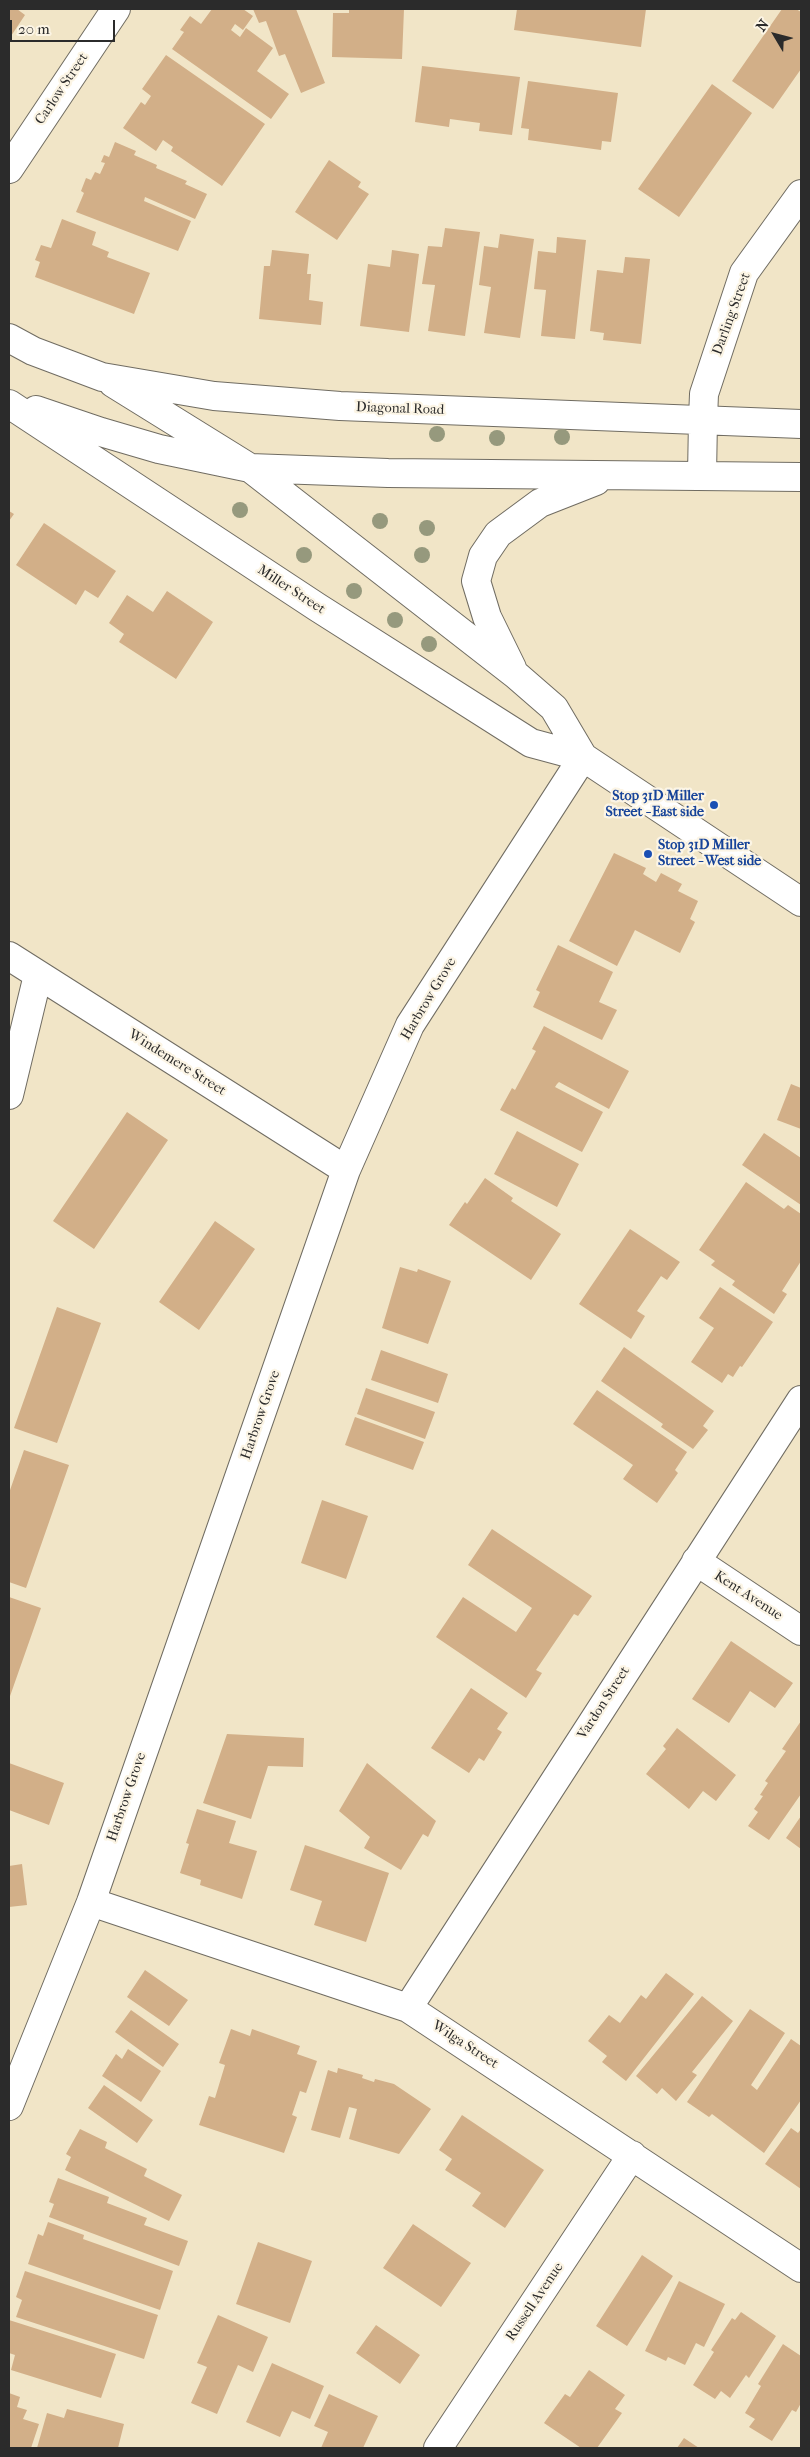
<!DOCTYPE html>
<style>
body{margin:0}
#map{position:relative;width:810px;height:2457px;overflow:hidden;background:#f1e5c7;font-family:"IM FELL French Canon",serif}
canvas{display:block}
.frame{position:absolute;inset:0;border:10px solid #2b2b2b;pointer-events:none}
.north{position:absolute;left:750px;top:10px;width:50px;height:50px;-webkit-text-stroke:4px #fcf5e5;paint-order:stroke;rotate:307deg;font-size:14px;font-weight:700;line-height:20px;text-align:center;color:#2b2b2b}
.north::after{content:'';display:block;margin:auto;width:18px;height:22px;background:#2b2b2b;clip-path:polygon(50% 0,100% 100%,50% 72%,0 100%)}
.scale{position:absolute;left:10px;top:20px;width:105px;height:22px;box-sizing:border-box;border:2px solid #2b2b2b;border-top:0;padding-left:6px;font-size:15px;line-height:18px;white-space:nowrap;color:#2b2b2b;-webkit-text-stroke:4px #fcf5e5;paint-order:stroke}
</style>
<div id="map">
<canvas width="810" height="2457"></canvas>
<div class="frame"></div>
<div class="north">N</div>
<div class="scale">20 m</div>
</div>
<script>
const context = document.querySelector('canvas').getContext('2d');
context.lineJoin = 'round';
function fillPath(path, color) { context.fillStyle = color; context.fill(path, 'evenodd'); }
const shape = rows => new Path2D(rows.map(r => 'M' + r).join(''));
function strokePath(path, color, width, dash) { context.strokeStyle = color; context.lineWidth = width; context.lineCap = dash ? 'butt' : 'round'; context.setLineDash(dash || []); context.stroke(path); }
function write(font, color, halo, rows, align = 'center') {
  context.font = font + ' "IM FELL French Canon",serif'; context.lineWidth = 4.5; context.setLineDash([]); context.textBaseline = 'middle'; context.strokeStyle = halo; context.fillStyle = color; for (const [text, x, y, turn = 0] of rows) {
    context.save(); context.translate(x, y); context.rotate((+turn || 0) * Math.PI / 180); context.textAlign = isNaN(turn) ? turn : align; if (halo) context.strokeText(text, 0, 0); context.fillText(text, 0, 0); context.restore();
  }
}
const building = shape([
 [9,9,17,9,25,15,9,39],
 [212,9,243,9,253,16,243,30,235,24,231,30,240,37,246,28,273,48,257,71,289,94,271,119,172,49,184,32,180,30,190,16,201,24],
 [253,9,296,9,325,83,301,93,285,54,279,56,266,21,259,23],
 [349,9,404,9,402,59,332,57,333,13,349,13],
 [517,9,646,9,641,47,514,30],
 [782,9,796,9,801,12,801,69,773,109,732,81],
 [166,55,265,124,222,186,171,151,173,147,163,140,156,151,123,128,141,102,145,105,151,96,142,89],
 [422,66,520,77,512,135,479,131,480,123,450,119,449,127,415,122],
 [528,81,618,93,611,142,602,141,601,150,528,140,529,129,521,128],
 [712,84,752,113,679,217,638,189],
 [115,142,136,151,134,155,157,165,156,168,187,181,185,184,207,194,195,219,145,197,144,201,191,221,178,251,76,212,84,193,81,191,86,178,91,180,95,172,100,174,105,163,101,162,104,155,109,157],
 [329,160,361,182,358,187,369,194,337,240,295,212],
 [62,219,96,232,92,245,109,252,107,257,150,273,134,314,35,277,40,262,35,260,41,245,51,248],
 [445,228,480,232,465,336,428,331,435,285,422,284,428,246,442,247],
 [500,234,534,239,520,338,484,333,491,287,479,285,484,246,498,248],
 [557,237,586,240,575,339,541,336,546,290,534,289,538,251,556,253],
 [272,250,309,254,307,274,311,274,309,300,323,302,321,325,259,319,264,266,270,266],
 [392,250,419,254,409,332,360,326,368,264,390,267],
 [625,257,650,259,641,344,603,340,604,333,590,331,597,270,623,273],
 [9,511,14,514,9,521],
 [44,523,116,571,98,598,85,590,76,605,16,565],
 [167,591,213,622,176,679,119,642,124,634,109,623,127,595,153,612],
 [614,853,646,868,643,874,656,882,661,873,682,884,678,891,698,901,690,919,695,922,680,953,635,930,617,966,569,941],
 [558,945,613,972,599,1002,617,1010,602,1040,533,1007,540,992,536,990],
 [544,1026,629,1071,609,1109,559,1082,557,1084,555,1087,603,1112,582,1152,500,1110,512,1088,515,1090,536,1051,532,1049],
 [791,1084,801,1088,801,1129,777,1120],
 [127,1112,168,1140,94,1249,53,1221],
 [517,1131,579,1164,557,1207,494,1174],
 [764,1133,801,1158,801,1205,742,1165],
 [485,1178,513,1198,511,1201,561,1234,531,1280,449,1225,465,1202,467,1204],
 [746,1182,784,1209,788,1205,801,1214,801,1261,782,1291,787,1294,774,1314,732,1285,735,1281,711,1265,715,1261,699,1250],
 [215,1221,255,1249,199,1330,159,1302],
 [630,1229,680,1262,667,1280,661,1276,637,1311,645,1316,631,1339,579,1304],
 [400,1267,417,1272,418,1269,451,1281,428,1344,382,1328],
 [720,1287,773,1322,742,1367,740,1366,733,1377,728,1374,722,1383,691,1362,714,1328,699,1318],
 [57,1307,101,1323,57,1443,14,1428],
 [624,1347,714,1411,703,1426,708,1430,693,1449,661,1427,663,1424,601,1381],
 [381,1350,448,1374,438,1403,371,1380],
 [366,1388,435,1412,425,1439,357,1414],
 [597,1390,687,1452,675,1470,678,1473,657,1503,623,1479,633,1465,573,1424],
 [355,1417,424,1442,413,1470,345,1445],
 [24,1450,69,1465,26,1588,9,1582,9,1493],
 [322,1500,368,1516,346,1579,301,1563],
 [492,1529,592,1596,578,1616,574,1614,536,1670,542,1673,526,1698,436,1637,463,1597,516,1632,532,1608,468,1565],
 [9,1597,41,1608,9,1699],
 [731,1641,793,1683,775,1708,750,1691,729,1723,692,1699],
 [471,1688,508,1713,497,1729,502,1732,484,1761,479,1758,469,1773,431,1748],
 [801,1721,801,1794,769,1840,748,1826,758,1812,754,1809,763,1796,760,1795,768,1783,765,1781,786,1751,782,1749],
 [677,1728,736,1775,716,1801,703,1791,689,1809,646,1774,666,1749,663,1746],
 [227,1734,304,1738,303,1767,268,1766,251,1819,203,1803],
 [9,1763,64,1783,49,1825,9,1810],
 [367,1763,436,1821,428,1837,423,1834,401,1870,364,1848,370,1837,339,1811],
 [197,1809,236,1821,229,1843,257,1851,242,1899,200,1885,201,1880,180,1873,189,1844,186,1843],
 [801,1816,801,1849,786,1838],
 [305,1845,389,1873,366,1942,314,1925,322,1901,290,1890],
 [22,1864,27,1905,9,1907,9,1866],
 [145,1970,188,2000,169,2026,127,1997],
 [666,1973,694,1994,626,2081,602,2062,607,2056,588,2041,609,2015,620,2023,641,1995,646,1999],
 [702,1996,733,2021,692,2072,697,2075,676,2101,662,2088,657,2094,636,2076],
 [750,2009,785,2033,751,2085,757,2090,791,2039,801,2046,801,2100,764,2153,712,2114,709,2117,687,2102],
 [131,2010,179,2044,163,2067,115,2032],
 [231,2029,250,2036,252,2029,300,2046,297,2054,317,2061,306,2093,300,2091,292,2115,297,2117,284,2153,199,2125,209,2096,215,2098,225,2065,219,2063],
 [128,2049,161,2071,141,2102,102,2076,116,2054,122,2059],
 [338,2068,363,2075,362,2078,374,2082,375,2079,394,2084,431,2109,399,2154,349,2139,357,2109,349,2107,340,2138,311,2130,328,2070,337,2073],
 [104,2085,153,2120,137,2143,88,2108],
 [462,2115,544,2170,505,2228,472,2206,481,2193,445,2170,452,2159,439,2150],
 [791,2128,798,2133,801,2129,801,2189,765,2164],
 [80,2129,107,2142,105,2148,147,2169,144,2176,182,2195,169,2221,65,2170,71,2157,66,2154],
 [58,2178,109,2197,107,2203,147,2218,144,2225,188,2241,179,2266,49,2217,54,2204,49,2202],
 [48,2222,84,2235,83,2239,173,2271,160,2310,28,2264,38,2234,43,2236],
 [413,2224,471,2263,441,2307,383,2268],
 [258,2242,312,2261,290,2323,236,2304],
 [642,2255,673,2276,627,2346,596,2326],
 [25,2271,158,2315,144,2359,16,2317,22,2300,16,2297],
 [679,2281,725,2304,704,2347,696,2343,685,2365,668,2357,666,2361,645,2351],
 [741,2312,776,2336,749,2378,746,2375,730,2398,721,2391,715,2399,693,2385,714,2352,711,2350,732,2318,735,2320],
 [218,2315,268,2337,253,2372,238,2365,217,2414,191,2403,207,2367,197,2363],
 [9,2320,116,2354,101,2398,11,2370,15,2355,9,2353],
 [376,2325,420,2355,400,2384,356,2353],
 [783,2344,801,2356,801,2403,796,2412,792,2410,772,2441,749,2427,755,2419,745,2413,761,2386,758,2384],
 [272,2363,324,2386,310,2419,292,2411,280,2437,246,2422],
 [589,2370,625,2395,615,2409,622,2413,597,2448,581,2448,544,2423,565,2394,570,2397],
 [9,2393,20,2397,17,2407,27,2410,23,2419,39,2424,31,2448,9,2448],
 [329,2394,378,2416,363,2448,321,2448,328,2432,314,2426],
 [67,2409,124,2424,118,2448,37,2448,47,2413,64,2418],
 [684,2438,699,2448,677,2448]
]);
const street = shape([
 [9,169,116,9],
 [703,419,704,394,744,273,801,194],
 [9,956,346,1170],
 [9,1095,38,975],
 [696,1561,801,1631],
 [91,1902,408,2008,801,2268],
 [408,2008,801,1400],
 [9,2106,91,1902,346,1170,410,1025,583,757],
 [438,2448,632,2155]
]);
const secondary = shape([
 [9,338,33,351,102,377,214,396,340,406,801,424],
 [113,383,250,468,516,675,554,708,583,757],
 [9,404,317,607,531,743,583,757,801,902],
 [36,410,101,432,159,449,250,468,388,473,801,477],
 [702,476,703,419],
 [512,668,487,617,476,581,483,556,498,534,540,503,596,481]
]);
const trees = [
 [437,434],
 [562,437],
 [497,438],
 [240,510],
 [380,521],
 [427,528],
 [304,555],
 [422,555],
 [354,591],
 [395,620],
 [429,644]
];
const markers = [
 [714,805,5,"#1a4fb4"],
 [648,854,5,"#1a4fb4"]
];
const streetNames = [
 ["Carlow Street",62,89,-56],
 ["Darling Street",732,314,-70],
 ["Diagonal Road",400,409,2],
 ["Miller Street",291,590,33],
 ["Harbrow Grove",429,999,-59],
 ["Windemere Street",177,1063,32],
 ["Harbrow Grove",261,1415,-71],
 ["Kent Avenue",748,1596,33],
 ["Vardon Street",604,1703,-57],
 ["Harbrow Grove",127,1797,-71],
 ["Wilga Street",465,2045,33],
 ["Russell Avenue",535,2302,-56]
];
const transitNames = [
 ["Stop 31D Miller",704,797],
 ["Street - East side",704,813],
 ["Stop 31D Miller",658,846,"left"],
 ["Street - West side",658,862,"left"]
];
fillPath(building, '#d2af88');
strokePath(street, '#706c62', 30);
strokePath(secondary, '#706c62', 30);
strokePath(street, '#fff', 28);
strokePath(secondary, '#fff', 28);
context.fillStyle = '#96997d';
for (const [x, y] of trees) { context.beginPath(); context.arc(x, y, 8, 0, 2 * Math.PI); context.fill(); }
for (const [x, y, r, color] of markers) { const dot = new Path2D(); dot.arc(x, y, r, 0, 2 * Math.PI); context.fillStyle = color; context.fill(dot); strokePath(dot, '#fcf5e5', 2); }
write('14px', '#2b2b2b', '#fcf5e5', streetNames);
write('bold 14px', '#164399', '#fcf5e5', transitNames, 'right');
</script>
